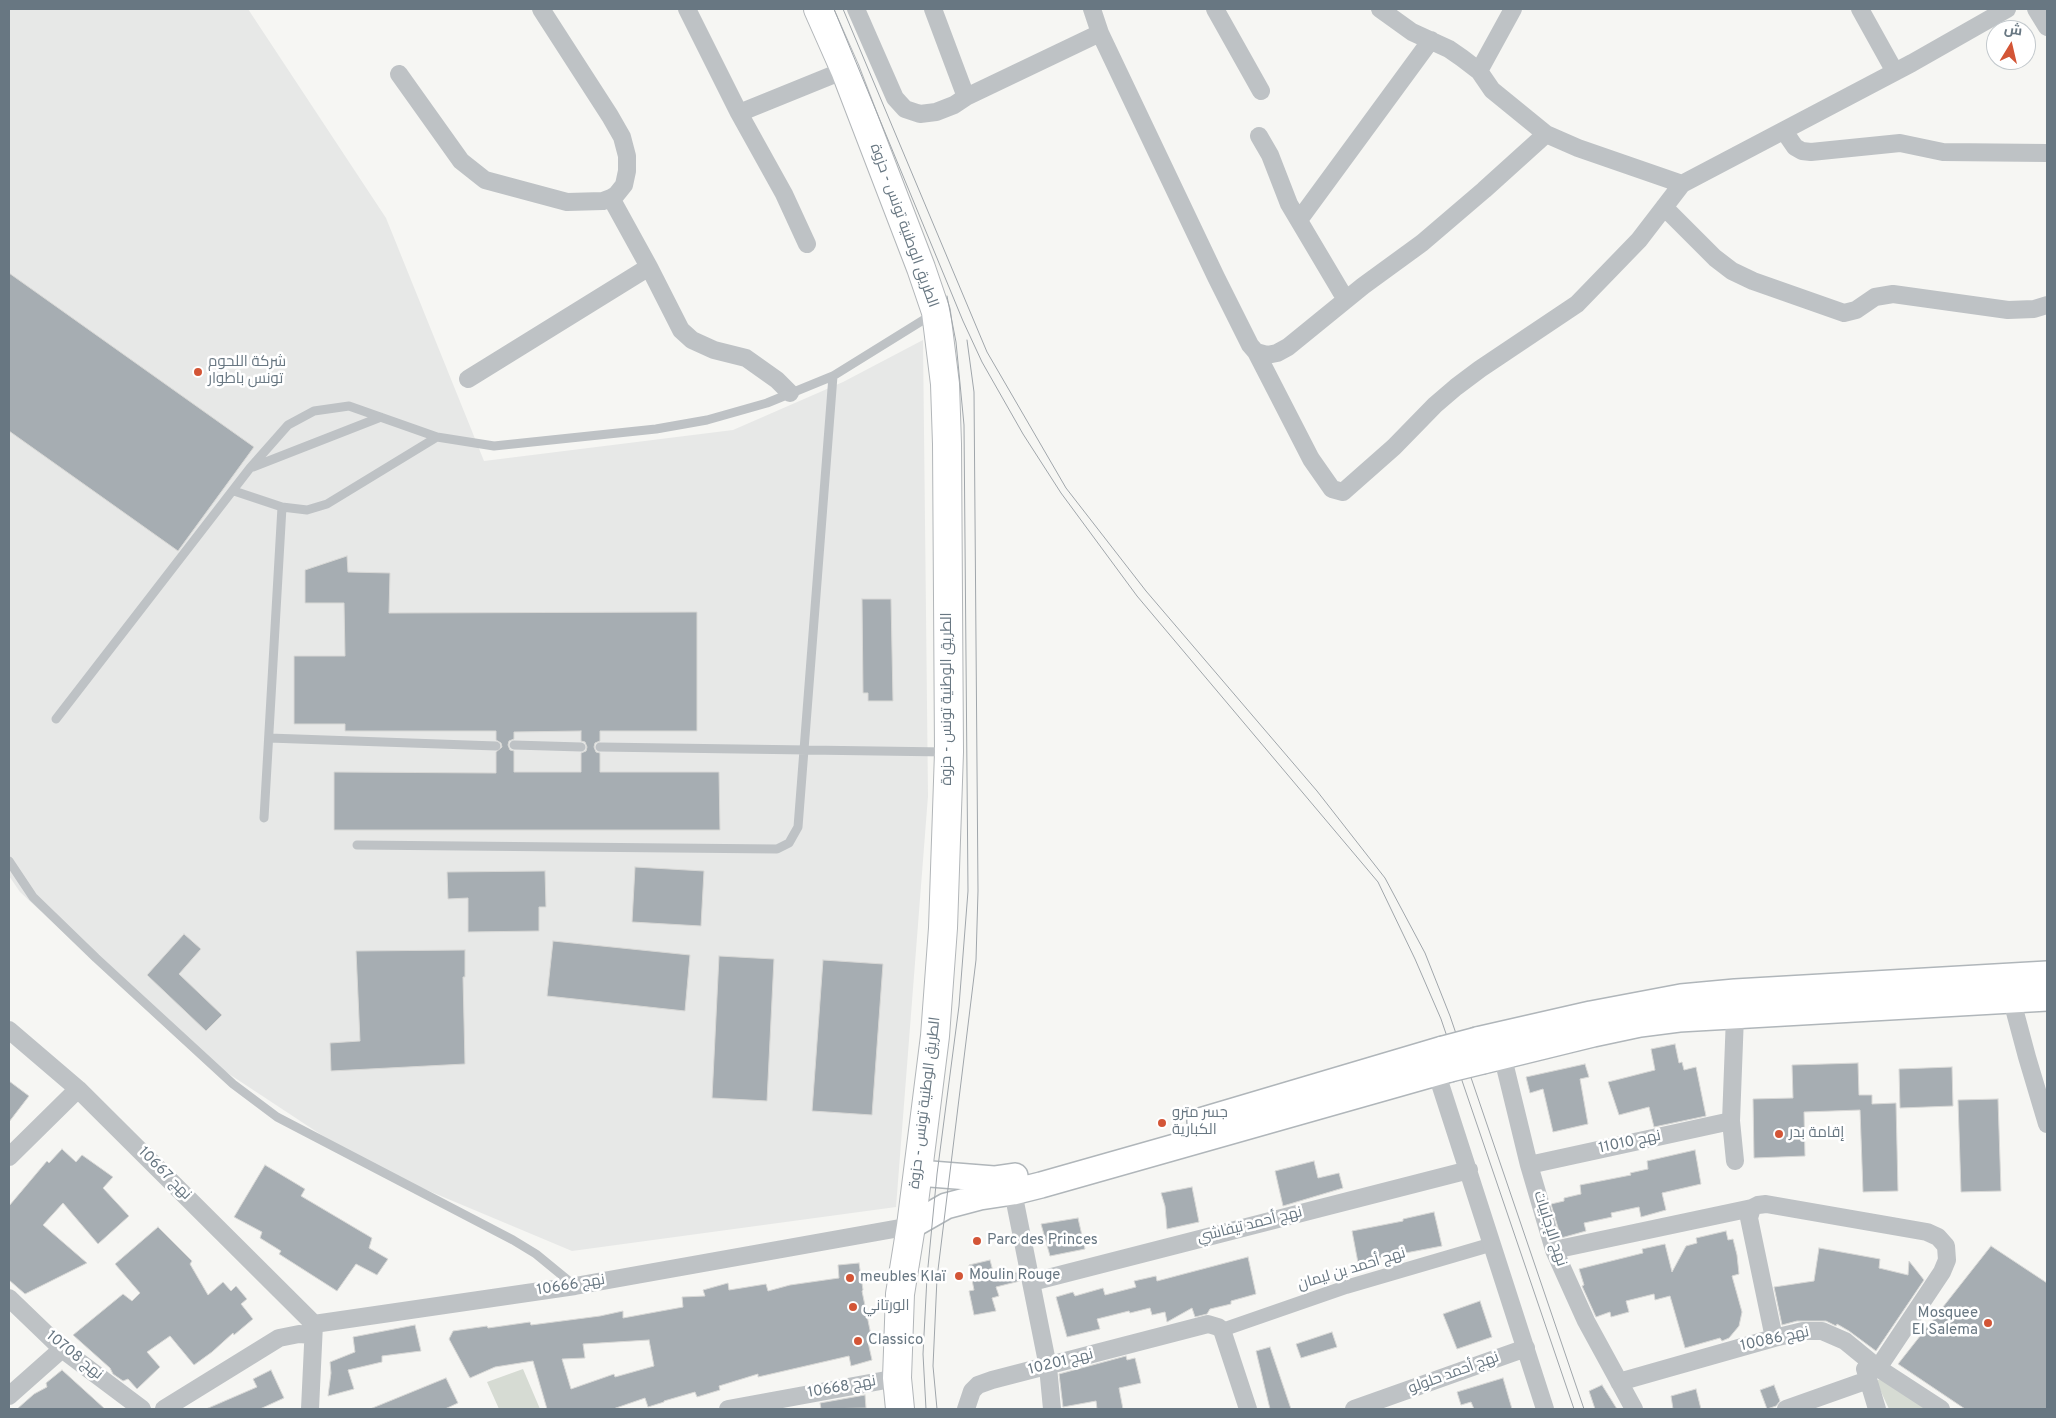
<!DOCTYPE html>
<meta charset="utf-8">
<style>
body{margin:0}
#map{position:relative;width:2056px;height:1418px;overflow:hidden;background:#f6f6f3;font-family:Overpass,Cairo,sans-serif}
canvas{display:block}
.frame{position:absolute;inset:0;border:10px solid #687782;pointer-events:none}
.north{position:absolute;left:1986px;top:20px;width:50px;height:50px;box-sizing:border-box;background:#fff;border:1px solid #c3c9cd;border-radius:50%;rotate:9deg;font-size:14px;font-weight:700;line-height:20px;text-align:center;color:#687782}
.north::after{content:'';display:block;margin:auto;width:18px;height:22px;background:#d35536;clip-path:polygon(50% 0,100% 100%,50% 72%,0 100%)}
</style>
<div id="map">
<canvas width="2056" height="1418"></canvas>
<div class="frame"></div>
<div class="north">ش</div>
</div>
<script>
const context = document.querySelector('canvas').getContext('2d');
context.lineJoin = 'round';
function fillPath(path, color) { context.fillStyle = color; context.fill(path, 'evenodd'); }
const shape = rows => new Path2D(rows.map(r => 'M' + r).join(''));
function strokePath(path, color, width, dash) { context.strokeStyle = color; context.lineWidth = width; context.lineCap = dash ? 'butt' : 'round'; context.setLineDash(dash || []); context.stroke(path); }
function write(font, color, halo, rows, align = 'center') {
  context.font = font + ' Overpass,Cairo,sans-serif'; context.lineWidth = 5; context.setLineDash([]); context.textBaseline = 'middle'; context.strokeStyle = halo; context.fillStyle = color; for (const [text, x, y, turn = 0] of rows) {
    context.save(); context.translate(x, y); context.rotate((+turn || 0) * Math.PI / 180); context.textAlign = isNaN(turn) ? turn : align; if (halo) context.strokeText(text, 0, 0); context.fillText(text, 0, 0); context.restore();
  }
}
const built = shape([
 [9,9,248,9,386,218,484,461,733,430,843,382,923,340,928,796,896,1207,572,1251,367,1165,182,1043,20,892,9,876]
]);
const green = shape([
 [523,1369,540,1409,499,1409,487,1382],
 [1882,1378,1936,1409,1889,1409,1876,1381]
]);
const building = shape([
 [9,273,254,447,178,551,9,431,9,273],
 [347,556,348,572,390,573,389,613,697,612,697,731,600,731,600,741,595,743,594,747,596,752,600,753,600,772,719,772,720,830,334,830,334,772,496,773,496,752,502,747,501,743,496,740,496,731,345,731,345,724,294,724,294,656,345,656,344,603,305,603,305,570,347,556],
 [581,731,581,741,585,742,587,747,586,751,581,753,581,772,514,772,514,751,510,750,508,745,509,741,514,739,514,732,581,731],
 [862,599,891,599,893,701,868,701,868,693,863,693,862,599],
 [635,867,704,871,701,926,632,922,635,867],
 [545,871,546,907,539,907,539,931,468,932,468,898,448,899,447,872,545,871],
 [184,934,201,949,179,974,222,1015,206,1031,147,975,184,934],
 [553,941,690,955,685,1011,547,996,553,941],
 [465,950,465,977,463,977,465,1064,331,1071,330,1043,360,1041,356,951,465,950],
 [719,956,774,959,767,1101,712,1098,719,956],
 [823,960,883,964,872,1115,812,1111,823,960],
 [1675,1044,1679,1063,1682,1062,1684,1070,1696,1067,1706,1116,1654,1127,1649,1107,1619,1115,1608,1082,1655,1070,1651,1049,1675,1044],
 [1858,1063,1859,1095,1872,1095,1872,1104,1896,1103,1898,1191,1863,1192,1860,1110,1804,1112,1805,1156,1754,1158,1753,1099,1793,1098,1792,1065,1858,1063],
 [1585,1064,1589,1077,1580,1079,1588,1124,1553,1132,1543,1089,1530,1093,1526,1077,1585,1064],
 [1952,1067,1953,1106,1900,1108,1899,1069,1952,1067],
 [9,1081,29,1096,9,1122,9,1081],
 [1998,1099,2001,1191,1961,1192,1958,1100,1998,1099],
 [62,1149,76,1162,82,1155,113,1177,103,1188,129,1216,98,1244,63,1203,43,1225,87,1263,25,1294,9,1280,9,1206,47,1161,49,1163,62,1149],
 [1695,1150,1701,1184,1662,1193,1666,1210,1641,1217,1639,1207,1611,1213,1612,1217,1584,1223,1586,1231,1561,1238,1551,1204,1564,1201,1564,1198,1581,1194,1580,1185,1631,1175,1630,1173,1648,1169,1647,1161,1695,1150],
 [1314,1161,1318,1178,1339,1173,1343,1188,1283,1206,1275,1171,1314,1161],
 [265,1165,305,1189,301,1196,372,1238,369,1248,388,1259,377,1275,356,1264,337,1291,279,1254,281,1251,260,1238,262,1232,234,1217,265,1165],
 [1192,1187,1199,1222,1167,1229,1165,1206,1161,1193,1192,1187],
 [1434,1212,1442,1246,1374,1259,1375,1265,1359,1268,1352,1231,1403,1221,1403,1219,1434,1212],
 [1078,1218,1085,1249,1050,1256,1041,1224,1078,1218],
 [158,1227,192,1261,190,1264,208,1295,223,1282,231,1291,236,1286,247,1299,241,1304,253,1319,234,1335,233,1333,212,1352,194,1365,170,1336,147,1352,160,1367,137,1389,128,1379,123,1381,113,1374,110,1368,73,1335,123,1294,132,1301,140,1293,115,1264,158,1227],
 [1726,1231,1728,1240,1733,1239,1737,1255,1739,1274,1732,1276,1742,1312,1739,1326,1729,1338,1722,1341,1720,1338,1685,1348,1670,1296,1655,1300,1654,1294,1626,1301,1629,1312,1611,1317,1610,1312,1596,1317,1582,1286,1584,1285,1579,1269,1643,1253,1642,1249,1665,1244,1672,1272,1686,1246,1697,1243,1696,1238,1726,1231],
 [1991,1246,2047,1283,2047,1409,1965,1409,1898,1364,1991,1246],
 [1819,1248,1880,1259,1879,1268,1908,1275,1909,1261,1924,1280,1876,1351,1849,1331,1837,1324,1836,1326,1826,1321,1797,1321,1782,1325,1774,1287,1814,1281,1819,1248],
 [1248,1257,1256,1294,1231,1301,1231,1304,1210,1309,1207,1314,1195,1317,1192,1308,1167,1322,1165,1312,1152,1315,1150,1308,1130,1313,1129,1311,1097,1319,1100,1329,1067,1337,1056,1297,1073,1292,1075,1296,1103,1288,1105,1295,1136,1287,1134,1281,1156,1276,1157,1281,1248,1257],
 [990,1260,994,1275,1018,1272,1020,1281,996,1287,999,1296,992,1298,996,1311,974,1315,969,1291,974,1290,969,1265,990,1260],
 [859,1263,863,1290,862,1291,872,1340,868,1342,872,1360,851,1366,849,1356,758,1377,758,1374,719,1386,720,1390,697,1397,695,1392,664,1401,664,1402,648,1407,645,1398,613,1409,547,1409,533,1361,495,1367,470,1378,449,1339,453,1331,487,1326,488,1328,530,1322,531,1325,600,1316,623,1311,623,1318,683,1307,682,1297,705,1296,703,1290,728,1283,729,1290,766,1284,768,1291,790,1285,839,1278,838,1265,859,1263],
 [649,1340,654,1366,615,1377,614,1374,571,1389,562,1359,585,1358,583,1344,649,1340],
 [1480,1301,1492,1337,1457,1349,1443,1314,1480,1301],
 [415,1325,421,1351,382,1356,382,1362,348,1370,354,1389,328,1396,331,1373,330,1362,355,1352,353,1337,415,1325],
 [1332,1332,1337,1347,1301,1358,1296,1344,1332,1332],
 [1270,1347,1291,1409,1270,1409,1256,1351,1270,1347],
 [1126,1356,1127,1360,1135,1358,1141,1383,1119,1388,1123,1409,1097,1409,1096,1401,1063,1407,1059,1374,1126,1356],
 [62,1370,105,1409,17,1409,34,1394,47,1387,46,1383,62,1370],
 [271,1370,284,1398,260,1409,206,1409,257,1387,253,1379,271,1370],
 [446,1378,458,1403,445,1409,370,1409,446,1378],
 [1503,1378,1512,1409,1474,1409,1471,1402,1461,1405,1457,1392,1503,1378],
 [1602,1385,1617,1409,1595,1409,1589,1391,1602,1385],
 [1774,1385,1780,1401,1776,1406,1767,1409,1760,1390,1774,1385],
 [1696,1389,1701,1409,1673,1409,1671,1396,1696,1389],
 [865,1395,866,1408,821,1409,820,1403,865,1395]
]);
const service = shape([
 [253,467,381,417],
 [234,491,282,507,307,510,327,504,437,437],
 [56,719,250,468,288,425,314,411,349,406,437,437,494,446,656,429,707,420,767,403,833,376,933,314],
 [269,738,496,746],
 [514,745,581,747],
 [600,747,946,752],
 [264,818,282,507],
 [357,845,777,849,789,843,798,827,833,376],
 [9,861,33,897,96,958,233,1084,277,1117,513,1240,536,1254,575,1286]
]);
const pedestrian = shape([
 [1222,1330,1346,1287,1493,1244]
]);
const minor = shape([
 [687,9,739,113,845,70],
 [856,9,895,98,905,109,920,114,936,112,954,105,966,97],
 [933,9,966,97,1100,33],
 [1092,9,1100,33,1216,277,1250,345,1256,352,1267,355,1277,353,1288,347,1363,286,1422,243,1484,190,1546,134],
 [1215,9,1261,91],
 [1380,9,1412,32,1449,49,1462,58,1479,71,1492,90,1546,134,1578,148,1682,184],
 [1860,9,1895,72],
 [2036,9,2047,27],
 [1479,71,1513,9],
 [399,74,461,161,485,180,567,202,603,201,611,198,616,195,624,185,627,171,627,156,622,137,610,116,541,9],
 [739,113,784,194,807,244],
 [1784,131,1795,147,1802,151,1811,152,1900,143,1943,152,2047,153],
 [1259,136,1270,155,1289,204,1346,300],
 [1664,207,1715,258,1732,271,1753,281,1844,313,1856,310,1875,297,1893,294,2008,310,2034,309,2047,305],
 [1299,220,1431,40],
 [649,267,681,330,692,340,714,350,746,358,777,380,790,393],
 [1256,352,1311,459,1332,489,1343,492,1394,447,1435,405,1456,387,1480,369,1577,304,1639,240,1682,184,1912,63,2007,9],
 [468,379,649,267,611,198],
 [2012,1001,2027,1057,2047,1124],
 [1733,1005,1735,1016,1731,1121,1735,1161],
 [9,1030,78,1089,314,1324],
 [1500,1046,1529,1165,1554,1250,1586,1321,1634,1409],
 [1433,1062,1545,1409],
 [9,1157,78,1089],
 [1529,1165,1731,1121],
 [1013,1192,1048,1367,1052,1409],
 [1554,1250,1752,1208],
 [1032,1282,1469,1170],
 [9,1298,62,1349,142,1409],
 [1774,1338,1749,1218,1752,1208,1758,1205,1766,1204,1927,1232,1938,1237,1946,1246,1947,1260,1942,1272,1878,1368],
 [1865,1369,1877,1409],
 [1619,1382,1774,1338,1803,1331,1822,1331,1845,1341,1878,1368,1941,1409],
 [9,1396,62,1349],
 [164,1409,279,1338,299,1334,313,1335],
 [310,1409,314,1324,575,1286,911,1226],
 [728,1409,897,1378],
 [966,1409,972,1391,978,1385,992,1380,1208,1324,1218,1327,1222,1330,1248,1409],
 [1354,1409,1526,1348],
 [1786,1409,1868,1380]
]);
const secondary = shape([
 [1477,1040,1591,1014,1681,997,1735,992,2047,974],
 [1483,1061,1593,1034,1640,1024,1679,1019,2047,998],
 [1200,1121,1443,1049],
 [918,1173,994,1179,1015,1176],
 [911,1226,946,1206,980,1197,1013,1192,1041,1185,1450,1069]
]);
const primary = shape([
 [818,9,845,70,921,268,936,312,945,384,947,444,949,752,943,928,935,1036,911,1226,900,1294,897,1378,900,1409]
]);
const tram = shape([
 [834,9,963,321,982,362,1023,434,1061,493,1137,596,1378,882,1415,959,1441,1019,1574,1409],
 [843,9,987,352,1066,488,1146,591,1317,791,1385,878,1425,953,1450,1016,1584,1409],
 [926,1409,923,1354,927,1277,937,1174,959,1006,968,891,964,425,956,342,947,296],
 [937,1409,933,1366,937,1278,976,960,978,891,974,392,967,340]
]);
const secondaryBridge = shape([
 [1443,1049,1477,1040],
 [1450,1069,1483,1061]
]);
const markers = [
 [198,372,5,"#d35536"],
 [1162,1123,5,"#d35536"],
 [1779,1134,5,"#d35536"],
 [977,1241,5,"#d35536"],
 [959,1276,5,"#d35536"],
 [850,1278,5,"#d35536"],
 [853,1307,5,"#d35536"],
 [1988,1323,5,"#d35536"],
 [858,1341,5,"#d35536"]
];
const streetNames = [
 ["الطريق الوطنية تونس - حزوة",903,226,70],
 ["الطريق الوطنية تونس - حزوة",948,699,-90],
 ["الطريق الوطنية تونس - حزوة",926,1103,-83],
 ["نهج 11010",1630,1143,-12],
 ["نهج 10667",164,1174,45],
 ["نهج أحمد تيفاشي",1250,1226,-14],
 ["نهج الإجابيات",1549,1229,72],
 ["نهج أحمد بن ليمان",1352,1270,-17],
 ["نهج 10666",571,1286,-9],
 ["نهج 10086",1775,1340,-12],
 ["نهج 10708",74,1356,39],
 ["نهج 10201",1061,1363,-14],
 ["نهج أحمد حلولو",1454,1374,-20],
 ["نهج 10668",842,1388,-10]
];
const poiNames = [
 ["شركة اللحوم",208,363],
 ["تونس باطوار",208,380],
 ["جسر مترو",1172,1114],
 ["الكبارية",1172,1131],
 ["إقامة بدر",1789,1134],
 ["Parc des Princes",987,1241],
 ["Moulin Rouge",969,1276],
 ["meubles Klaï",860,1278],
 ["الورتاني",863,1307],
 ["Mosquee",1978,1314,"right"],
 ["El Salema",1978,1331,"right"],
 ["Classico",868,1341]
];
fillPath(built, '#e7e8e7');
fillPath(green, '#d6dbd3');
fillPath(building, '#a6adb2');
strokePath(building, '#d8d8d6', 1);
strokePath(secondary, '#b0b6ba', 28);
strokePath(primary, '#b2b6b9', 30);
strokePath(service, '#bec2c5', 9);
strokePath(pedestrian, '#bec2c5', 14);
strokePath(minor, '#bec2c5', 18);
strokePath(secondary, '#fff', 25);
strokePath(primary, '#fff', 28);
strokePath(tram, '#a0a6ab', 1);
strokePath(secondaryBridge, '#b0b6ba', 28, []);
strokePath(secondaryBridge, '#fff', 25);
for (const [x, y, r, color] of markers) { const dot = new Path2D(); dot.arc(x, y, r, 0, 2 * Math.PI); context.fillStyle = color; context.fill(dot); strokePath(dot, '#fff', 2); }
write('15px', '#687782', '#fff', streetNames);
write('15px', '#687782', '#fff', poiNames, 'left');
</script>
